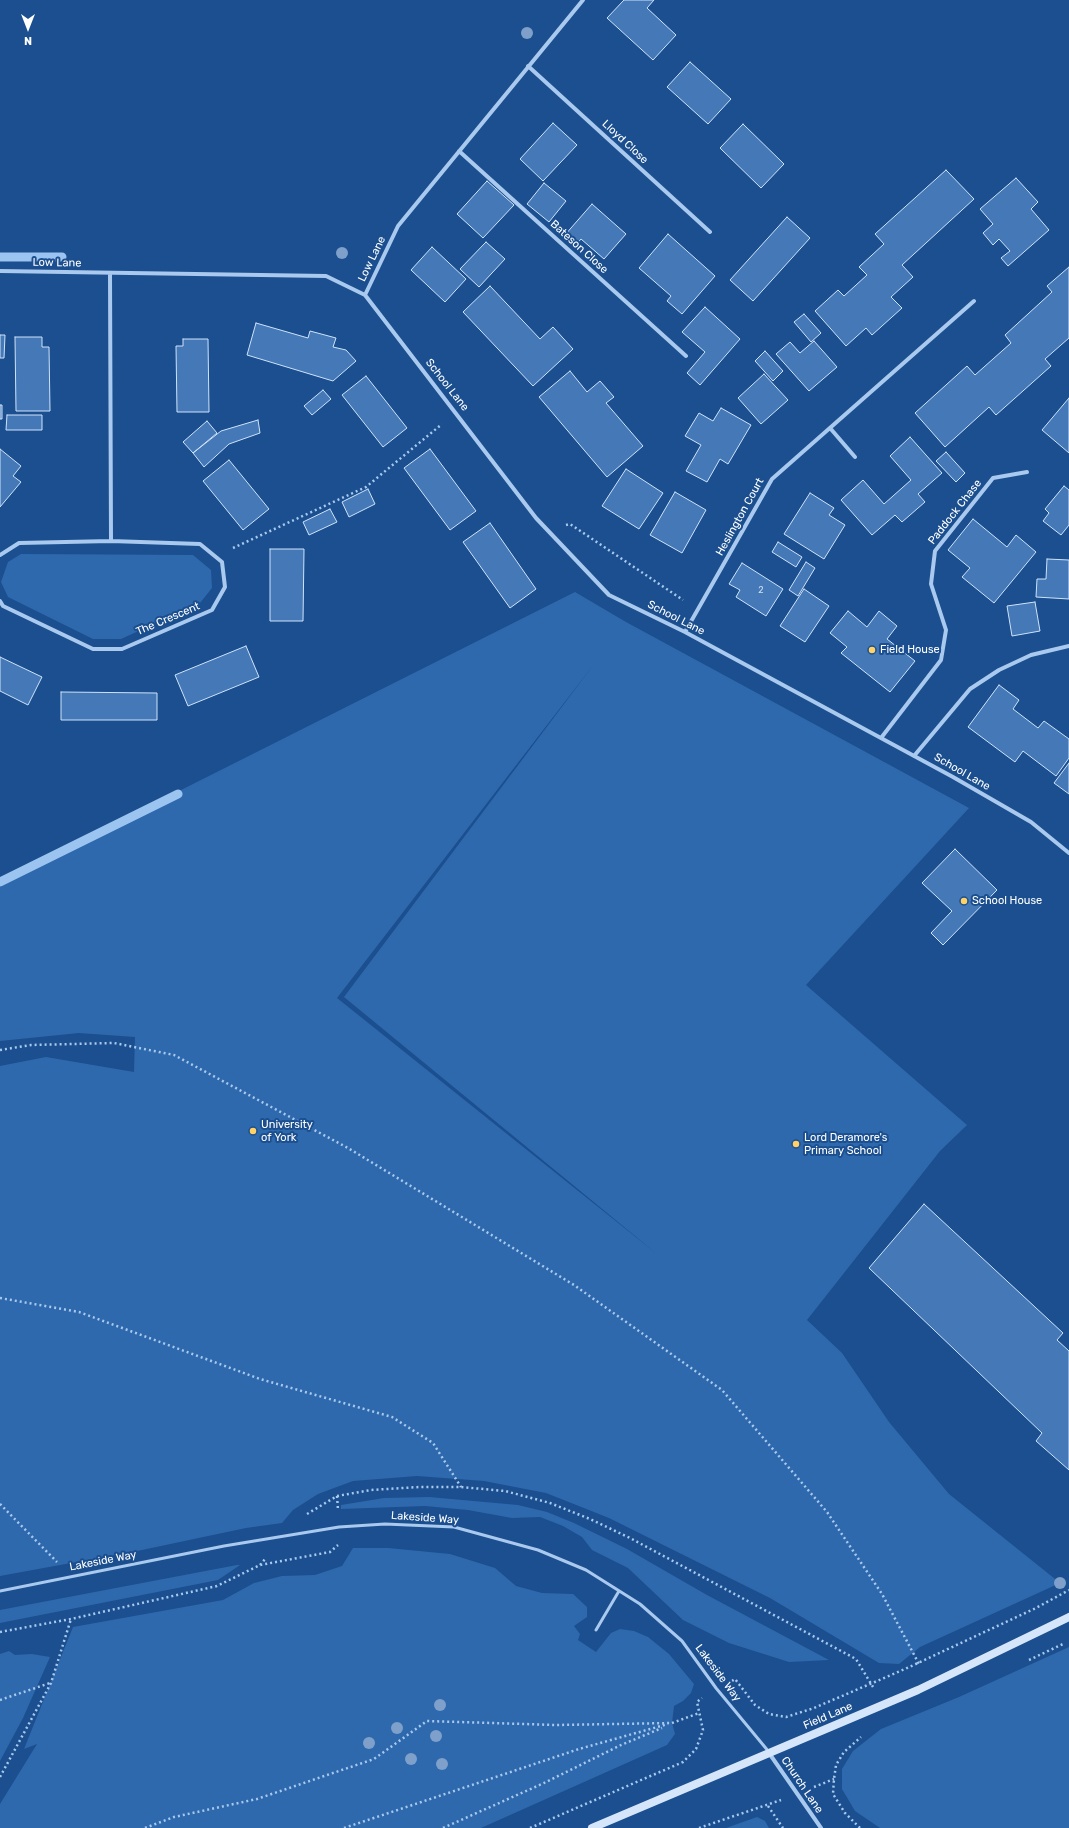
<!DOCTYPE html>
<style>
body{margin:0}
#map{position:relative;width:1069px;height:1828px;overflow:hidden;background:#1b4f8f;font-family:Rubik,sans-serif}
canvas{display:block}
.north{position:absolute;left:8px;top:8px;width:40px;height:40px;-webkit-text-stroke:3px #1b4f8f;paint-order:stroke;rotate:180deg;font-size:11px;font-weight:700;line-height:16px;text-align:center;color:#fff}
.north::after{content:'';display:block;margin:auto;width:14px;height:18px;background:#fff;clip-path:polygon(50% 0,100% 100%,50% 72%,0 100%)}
</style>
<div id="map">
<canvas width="1069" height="1828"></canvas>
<div class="north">N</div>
</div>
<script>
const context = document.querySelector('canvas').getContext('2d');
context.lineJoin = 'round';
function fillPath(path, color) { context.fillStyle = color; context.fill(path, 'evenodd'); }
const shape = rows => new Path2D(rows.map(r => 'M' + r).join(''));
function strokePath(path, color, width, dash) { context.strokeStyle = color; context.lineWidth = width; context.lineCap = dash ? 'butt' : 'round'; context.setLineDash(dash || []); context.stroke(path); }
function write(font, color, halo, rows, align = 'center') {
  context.font = font + ' Rubik,sans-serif'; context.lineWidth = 4; context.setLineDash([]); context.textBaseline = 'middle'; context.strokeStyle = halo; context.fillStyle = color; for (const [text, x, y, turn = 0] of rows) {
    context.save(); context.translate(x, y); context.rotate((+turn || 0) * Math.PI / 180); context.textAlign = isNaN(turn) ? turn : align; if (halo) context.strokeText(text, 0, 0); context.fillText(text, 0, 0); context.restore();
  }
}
const green = shape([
 [21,554,193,555,211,570,212,588,200,603,121,639,93,639,8,597,1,582,8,562],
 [575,592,626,622,969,808,806,985,967,1125,940,1151,807,1320,842,1353,889,1422,949,1494,1060,1583,920,1647,899,1664,879,1663,770,1598,609,1518,546,1493,484,1481,417,1476,353,1481,318,1494,293,1510,282,1523,246,1528,142,1550,0,1576,0,1066,46,1057,134,1072,135,1037,79,1033,0,1041,0,881],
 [594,664,344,997,657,1254,337,998],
 [429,1497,518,1505,547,1512,574,1523,627,1549,707,1595,829,1660,789,1662,729,1643,683,1620,628,1568,592,1550,582,1537,563,1526,540,1517,512,1518,468,1510,425,1506,341,1509,341,1505,384,1498],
 [353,1548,388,1548,450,1554,495,1568,516,1586,542,1593,573,1594,587,1607,587,1617,574,1626,580,1634,578,1640,596,1652,611,1633,620,1629,634,1631,648,1637,669,1654,694,1684,691,1693,683,1701,674,1706,672,1723,675,1734,667,1745,481,1828,0,1828,0,1804,37,1744,24,1749,73,1627,223,1600,254,1583,282,1576,315,1575,342,1566],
 [237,1565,240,1565,218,1580,0,1623,0,1610],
 [1069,1647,1069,1828,880,1828,855,1811,842,1789,842,1769,853,1751,881,1729,959,1697],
 [9,1651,15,1655,32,1654,50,1657,23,1718,0,1761,0,1654],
 [757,1817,765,1821,769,1828,726,1828]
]);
const stream = shape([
 [0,257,62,257],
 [0,882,178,794]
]);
const building = shape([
 [624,0,654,0,647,8,676,35,653,60,607,18,624,0],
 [690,62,731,99,708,124,667,87,690,62],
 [553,123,577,145,543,181,520,159,553,123],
 [743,124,784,164,761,188,720,148,743,124],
 [946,170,974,199,902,265,913,277,891,297,902,308,872,335,866,328,846,346,815,311,838,290,844,296,867,275,859,267,884,244,875,234,946,170],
 [1016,178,1038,202,1031,209,1049,230,1008,266,1001,258,1010,251,999,239,993,245,983,233,993,224,980,209,1016,178],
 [487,181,514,205,483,238,457,214,487,181],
 [544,183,566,201,549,222,527,204,544,183],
 [592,204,626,234,604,259,581,239,575,246,564,236,592,204],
 [787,217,810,238,753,301,730,280,787,217],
 [668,234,715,276,682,314,667,301,671,296,639,268,668,234],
 [486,242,505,259,479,287,460,269,486,242],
 [432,247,466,279,445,302,411,270,432,247],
 [1069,267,1069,338,1045,359,1051,366,996,415,989,407,945,447,915,413,967,366,975,375,1011,343,1005,335,1052,292,1047,286,1069,267],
 [490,286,540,339,553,327,573,349,533,386,463,312,490,286],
 [705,307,740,339,700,385,687,373,705,352,682,332,705,307],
 [804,314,821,333,811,342,794,322,804,314],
 [256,323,308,338,310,331,336,338,333,347,346,350,356,361,333,381,247,355,256,323],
 [0,335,5,335,4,358,0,358,0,335],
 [15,337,42,337,42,347,49,347,50,411,16,411,15,337],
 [183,339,208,339,209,412,177,412,176,346,183,346,183,339],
 [814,341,837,367,809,391,776,354,790,342,800,353,814,341],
 [765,351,783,371,773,381,755,361,765,351],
 [570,371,587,392,600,381,614,397,606,403,643,446,607,477,539,397,570,371],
 [764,374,788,400,761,424,738,398,764,374],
 [366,376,407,428,383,447,342,395,366,376],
 [323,390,331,399,312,415,304,406,323,390],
 [1069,398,1069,453,1042,430,1069,398],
 [0,405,2,405,2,419,0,419,0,405],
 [721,408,751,425,728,464,720,459,707,482,686,471,701,445,685,436,699,413,713,421,721,408],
 [7,415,42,415,42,430,6,430,7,415],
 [258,420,260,433,229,444,204,467,193,453,221,431,258,420],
 [207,421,217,433,193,453,183,442,207,421],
 [910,437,942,473,918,494,925,502,902,522,895,515,872,535,841,500,863,480,884,504,911,480,890,456,910,437],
 [0,449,21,466,13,476,21,482,0,507,0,449],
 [430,449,476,511,450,530,404,468,430,449],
 [946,452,965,473,956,482,936,461,946,452],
 [229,460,269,509,243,530,203,481,229,460],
 [626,469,663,493,639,529,602,506,626,469],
 [1064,486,1069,490,1069,525,1061,535,1043,521,1049,513,1045,509,1064,486],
 [368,489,375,504,349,517,342,502,368,489],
 [675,492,706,510,682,553,650,535,675,492],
 [810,493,834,508,829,515,845,525,824,559,784,534,810,493],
 [330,509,337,522,309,535,303,522,330,509],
 [973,519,1007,547,1016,535,1036,552,994,603,962,577,970,568,948,550,973,519],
 [490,523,536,589,510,608,463,542,490,523],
 [778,542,802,557,796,567,772,552,778,542],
 [270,549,304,549,303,621,270,621,270,549],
 [1047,559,1069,560,1069,599,1036,597,1037,579,1046,579,1047,559],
 [806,562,815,568,798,596,789,590,806,562],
 [742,563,783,589,766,616,736,597,740,590,729,584,742,563],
 [804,589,829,606,805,642,780,626,804,589],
 [1035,602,1040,631,1012,636,1007,606,1035,602],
 [848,611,867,627,879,611,897,626,887,639,915,661,890,692,841,653,847,647,830,633,848,611],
 [246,646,259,677,188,706,175,675,246,646],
 [0,657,42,677,28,705,0,691,0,657],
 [999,685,1019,700,1013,709,1038,728,1044,721,1069,739,1069,758,1056,776,1023,751,1015,762,968,727,999,685],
 [61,692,157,693,157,720,61,720,61,692],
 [1069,763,1069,794,1054,783,1069,763],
 [955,849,997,890,943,945,931,933,952,911,922,883,955,849],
 [924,1204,1063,1333,1057,1340,1069,1351,1069,1470,1036,1441,1042,1433,869,1268,924,1204]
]);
const path = shape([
 [566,525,570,524,683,600],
 [233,548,366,487,442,424],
 [0,1050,31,1045,114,1043,174,1055,348,1148,574,1285,722,1390,827,1512,882,1594,920,1666],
 [0,1298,79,1312,260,1379,392,1417,433,1443,461,1487],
 [337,1496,338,1510],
 [0,1504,57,1562],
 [307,1514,337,1496,371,1490,419,1487,461,1487,505,1491,550,1503,590,1519,630,1538,856,1659,873,1687],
 [260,1565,266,1558],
 [0,1632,71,1619,217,1586,260,1565,330,1552,338,1545],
 [1029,1660,1063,1644],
 [732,1681,735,1679,755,1705,769,1714,786,1717,814,1708,905,1669,1036,1608,1069,1590],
 [0,1700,50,1683],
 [672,1723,699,1713],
 [0,1777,51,1683,71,1619],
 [814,1787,834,1779],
 [768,1806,783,1828],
 [145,1828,174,1817,257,1799,374,1759,427,1721,556,1725,672,1723],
 [344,1828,579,1749,668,1724],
 [443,1828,544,1783,621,1745,662,1728],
 [530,1828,683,1762,696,1749,703,1730,697,1702,702,1698],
 [699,1828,781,1800],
 [860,1828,845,1813,833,1794,834,1779,836,1765,844,1752,861,1737]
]);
const lane = shape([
 [0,1591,224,1546,339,1527,385,1524,454,1527,538,1550,586,1570,640,1604,682,1641,716,1688,769,1752],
 [596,1630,619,1591]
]);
const street = shape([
 [528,66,710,232],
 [459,151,686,356],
 [0,271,326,276,365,295,398,226,583,0],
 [110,273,111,541],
 [365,295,536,518,609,595,685,632,953,777,1031,822,1069,853],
 [830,428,855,457],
 [0,555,19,543,111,541,200,544,222,562,225,587,212,610,122,649,93,649,3,606,0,601],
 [685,632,772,479,974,301],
 [881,738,941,660,946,630,931,584,935,551,993,478,1027,472],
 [914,756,970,689,999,670,1031,655,1069,646],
 [769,1753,821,1828]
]);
const secondary = shape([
 [592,1828,918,1690,1069,1617]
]);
const trees = [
 [527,33],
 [342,253],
 [1060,1583],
 [440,1705],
 [397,1728],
 [436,1736],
 [369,1743],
 [411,1759],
 [442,1764]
];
const markers = [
 [872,650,4,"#ffd166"],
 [964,901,4,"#ffd166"],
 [253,1131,4,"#ffd166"],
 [796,1144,4,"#ffd166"]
];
const numberNames = [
 ["2",761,590]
];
const streetNames = [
 ["Lloyd Close",625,142,43],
 ["Bateson Close",579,247,42],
 ["Low Lane",372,259,-64],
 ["Low Lane",57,263,1],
 ["School Lane",447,385,52],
 ["Paddock Chase",955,512,-52],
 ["Heslington Court",740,517,-61],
 ["School Lane",676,618,27],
 ["The Crescent",168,619,-23],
 ["School Lane",962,772,30],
 ["Lakeside Way",425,1518,4],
 ["Lakeside Way",103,1561,-11],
 ["Lakeside Way",718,1673,53],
 ["Field Lane",828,1716,-23],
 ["Church Lane",802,1785,56]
];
const poiNames = [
 ["Field House",880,650],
 ["School House",972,901],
 ["University",261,1125],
 ["of York",261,1138],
 ["Lord Deramore's",804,1138],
 ["Primary School",804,1151]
];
fillPath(green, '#2e69ad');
strokePath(stream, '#9cc4f0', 9);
fillPath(building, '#4478b7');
strokePath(building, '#cfe3fa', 1);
strokePath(path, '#a9c9ee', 2.5, [2, 3]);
strokePath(lane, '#a9c9ee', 3);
strokePath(street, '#a9c9ee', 4);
strokePath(secondary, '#d6e6fa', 8);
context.fillStyle = '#7ea0ca';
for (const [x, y] of trees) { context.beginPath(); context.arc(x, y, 6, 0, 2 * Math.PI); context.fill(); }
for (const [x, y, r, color] of markers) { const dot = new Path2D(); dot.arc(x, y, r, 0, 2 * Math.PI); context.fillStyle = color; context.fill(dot); strokePath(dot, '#1b4f8f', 1.5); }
write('9px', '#d0dded', null, numberNames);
write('11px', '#fff', '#1b4f8f', streetNames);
write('11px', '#fff', '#1b4f8f', poiNames, 'left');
</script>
